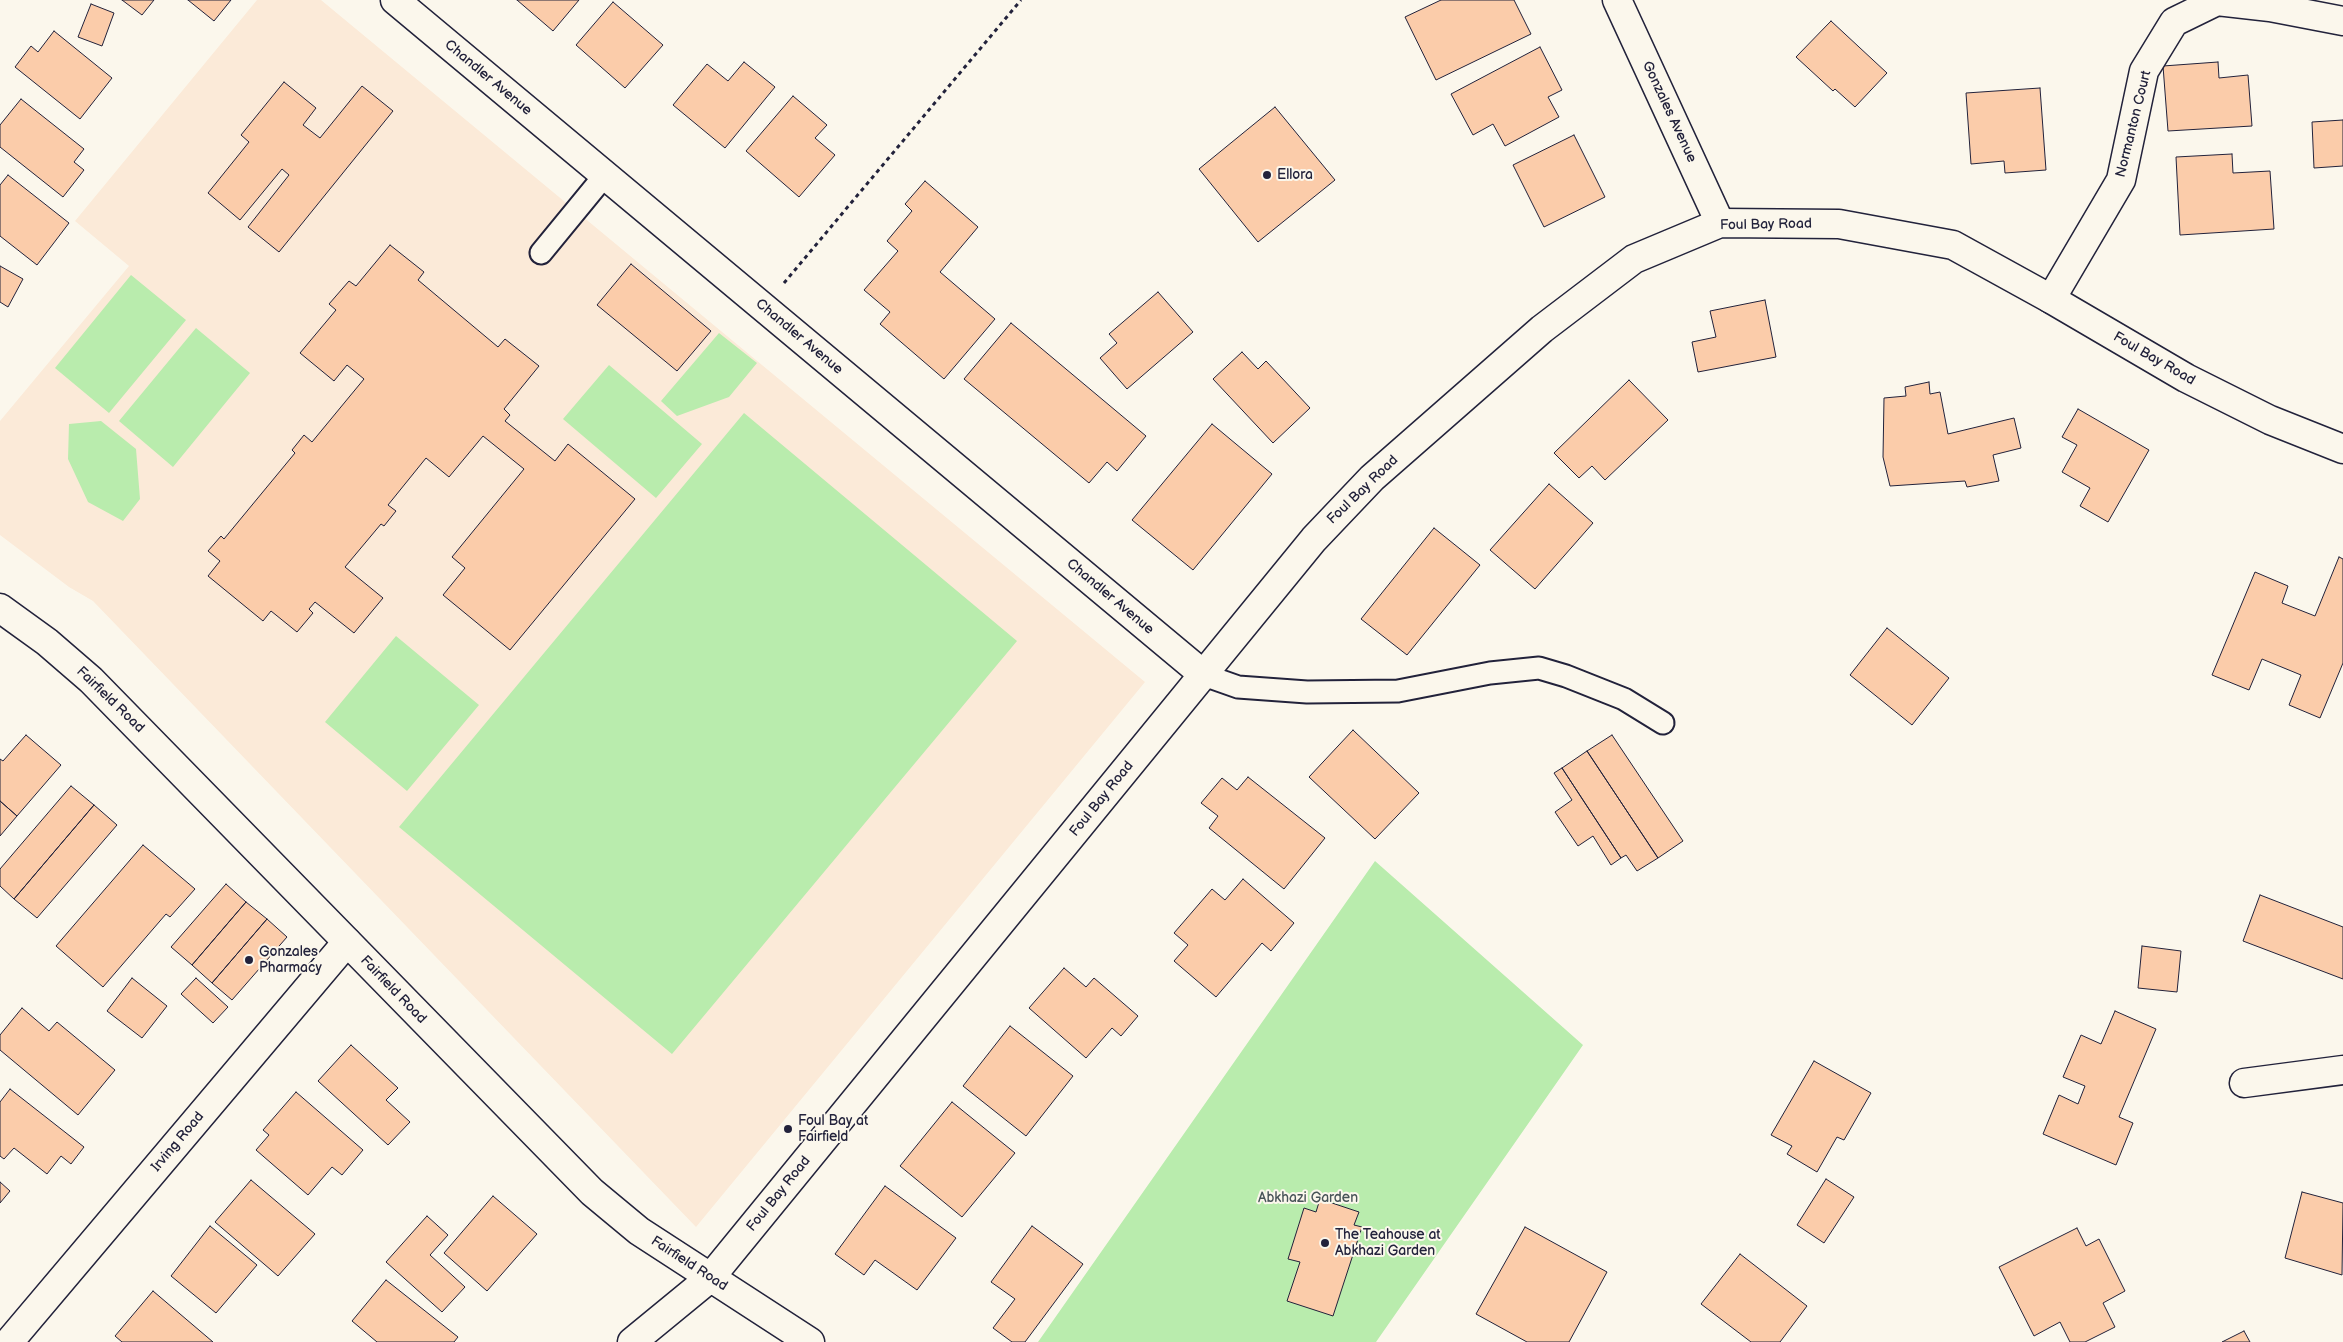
<!DOCTYPE html>
<style>
body{margin:0}
canvas{display:block;background:#fbf7ec}
</style>
<canvas width="2343" height="1342"></canvas>
<script>
const context = document.querySelector('canvas').getContext('2d');
context.lineJoin = 'round';
function fillPath(path, color) { context.fillStyle = color; context.fill(path, 'evenodd'); }
const shape = rows => new Path2D(rows.map(r => 'M' + r).join(''));
function strokePath(path, color, width, dash) { context.strokeStyle = color; context.lineWidth = width; context.lineCap = dash ? 'butt' : 'round'; context.setLineDash(dash || []); context.stroke(path); }
function write(font, color, halo, rows, align = 'center') {
  context.font = font + ' "Balsamiq Sans",sans-serif'; context.lineWidth = 4; context.setLineDash([]); context.textBaseline = 'middle'; context.strokeStyle = halo; context.fillStyle = color; for (const [text, x, y, turn = 0] of rows) {
    context.save(); context.translate(x, y); context.rotate((+turn || 0) * Math.PI / 180); context.textAlign = isNaN(turn) ? turn : align; if (halo) context.strokeText(text, 0, 0); context.fillText(text, 0, 0); context.restore();
  }
}
const built = shape([
 [257,0,321,0,1145,682,696,1227,93,601,69,587,0,535,0,421,129,266,75,221]
]);
const green = shape([
 [131,275,186,320,109,413,55,368],
 [196,328,250,373,173,467,119,421],
 [719,333,757,363,729,397,677,416,661,401],
 [609,365,702,444,656,498,563,419],
 [744,413,1017,641,672,1054,399,827],
 [101,421,136,449,140,499,123,521,88,502,68,459,69,424],
 [396,636,479,705,407,791,325,722],
 [1375,861,1583,1045,1376,1342,1038,1342]
]);
const building = shape([
 [122,0,154,0,142,15,122,0],
 [188,0,231,0,214,21,188,0],
 [517,0,579,0,553,31,517,0],
 [1441,0,1514,0,1531,34,1436,80,1405,17,1441,0],
 [613,2,663,45,625,88,576,45,613,2],
 [91,4,114,13,102,46,78,37,91,4],
 [1831,21,1887,73,1855,107,1835,89,1833,91,1796,57,1831,21],
 [54,31,112,78,80,119,15,67,31,46,38,52,54,31],
 [1540,47,1562,90,1548,97,1559,117,1505,146,1493,124,1473,135,1451,94,1540,47],
 [744,62,775,87,725,148,673,105,707,64,728,81,744,62],
 [2218,62,2219,78,2248,75,2252,126,2168,131,2163,66,2218,62],
 [284,82,316,108,303,125,320,138,362,86,393,111,279,252,248,227,289,175,282,169,240,220,208,193,249,142,241,135,284,82],
 [2040,88,2046,170,2005,173,2004,161,1971,164,1966,93,2040,88],
 [793,96,827,125,815,138,835,155,799,197,746,151,793,96],
 [21,99,84,149,74,162,84,170,63,197,0,147,0,125,21,99],
 [1275,107,1335,180,1258,242,1199,169,1275,107],
 [2343,120,2343,166,2314,168,2312,122,2343,120],
 [1574,135,1605,197,1544,227,1513,165,1574,135],
 [2232,154,2233,173,2270,171,2274,229,2180,235,2176,157,2232,154],
 [8,175,69,223,37,265,0,236,0,185,8,175],
 [925,181,978,227,940,272,995,319,944,379,880,324,890,312,864,290,898,251,887,241,912,211,905,204,925,181],
 [390,245,424,272,418,280,498,347,505,339,539,366,504,409,510,415,505,421,555,461,568,444,635,499,510,650,443,595,465,568,452,557,524,469,483,436,449,477,426,458,388,505,396,511,384,526,381,524,345,567,383,598,354,633,315,602,309,609,313,613,297,632,271,611,263,621,208,576,220,561,208,551,221,536,224,539,295,453,292,450,304,435,312,442,364,379,347,365,334,381,300,353,336,310,329,304,349,281,356,286,390,245],
 [631,264,711,331,677,371,597,305,631,264],
 [0,266,23,279,8,307,0,302,0,266],
 [1158,292,1193,332,1127,389,1100,358,1117,343,1109,334,1158,292],
 [1765,300,1776,357,1698,372,1692,342,1716,337,1710,311,1765,300],
 [1011,323,1146,436,1117,471,1107,462,1089,483,964,379,1011,323],
 [1242,352,1258,369,1266,361,1310,408,1273,443,1213,379,1242,352],
 [1629,380,1668,420,1605,480,1592,466,1579,478,1554,453,1629,380],
 [1929,382,1930,394,1940,392,1948,434,2014,418,2021,448,1993,455,1999,481,1967,487,1965,481,1890,486,1883,457,1884,398,1906,396,1905,387,1929,382],
 [2078,409,2149,450,2108,522,2080,506,2090,488,2062,472,2077,445,2062,437,2078,409],
 [1212,424,1272,474,1193,570,1132,520,1212,424],
 [1549,484,1593,523,1535,589,1490,550,1549,484],
 [1434,528,1480,565,1407,655,1361,619,1434,528],
 [2339,557,2343,559,2343,663,2320,718,2289,705,2301,675,2262,659,2249,690,2212,675,2255,572,2288,586,2282,603,2315,616,2339,557],
 [1887,628,1949,678,1912,725,1850,675,1887,628],
 [1353,730,1419,793,1375,839,1309,777,1353,730],
 [26,735,61,765,17,816,0,801,0,759,3,761,26,735],
 [1612,735,1683,841,1658,858,1587,751,1612,735],
 [1587,751,1658,858,1637,871,1626,855,1621,858,1562,768,1587,751],
 [1562,768,1621,858,1611,865,1593,836,1578,846,1555,812,1572,800,1554,773,1562,768],
 [1248,777,1325,838,1284,889,1209,828,1218,816,1201,803,1222,778,1237,790,1248,777],
 [71,786,94,805,14,899,0,886,0,869,71,786],
 [0,801,17,816,0,836,0,801],
 [94,805,117,825,37,918,14,899,94,805],
 [143,845,195,889,170,917,166,914,103,987,56,946,143,845],
 [1243,879,1294,923,1271,951,1262,943,1216,997,1174,961,1188,945,1174,933,1212,889,1225,900,1243,879],
 [226,884,246,902,192,965,171,947,226,884],
 [2260,895,2343,927,2343,979,2243,941,2260,895],
 [246,902,267,919,212,983,192,965,246,902],
 [267,919,287,937,232,1000,212,983,267,919],
 [2142,946,2181,951,2177,992,2138,988,2142,946],
 [1064,968,1086,987,1094,978,1138,1016,1121,1036,1112,1028,1086,1058,1029,1008,1064,968],
 [132,978,167,1006,142,1038,107,1011,132,978],
 [196,978,228,1007,213,1023,181,994,196,978],
 [22,1008,49,1031,57,1022,115,1070,78,1115,0,1050,0,1035,22,1008],
 [2115,1011,2156,1029,2119,1117,2133,1123,2116,1165,2043,1134,2059,1095,2078,1104,2085,1086,2063,1077,2081,1035,2101,1044,2115,1011],
 [1010,1026,1073,1076,1026,1136,963,1086,1010,1026],
 [351,1045,398,1088,386,1100,410,1122,388,1145,318,1081,351,1045],
 [1814,1061,1871,1093,1844,1140,1837,1137,1817,1172,1787,1154,1792,1146,1771,1135,1814,1061],
 [10,1089,84,1147,71,1164,61,1156,47,1174,14,1148,4,1159,0,1156,0,1102,10,1089],
 [296,1092,363,1150,342,1175,332,1167,308,1195,256,1150,269,1135,263,1130,296,1092],
 [952,1102,1015,1153,962,1217,900,1166,952,1102],
 [1826,1179,1854,1197,1824,1243,1797,1225,1826,1179],
 [251,1180,315,1234,278,1276,215,1222,251,1180],
 [0,1182,10,1191,0,1203,0,1182],
 [885,1186,956,1238,917,1290,875,1260,864,1275,835,1254,885,1186],
 [2302,1192,2343,1203,2342,1275,2285,1258,2302,1192],
 [493,1196,537,1234,487,1291,444,1253,493,1196],
 [1320,1199,1359,1212,1354,1225,1362,1227,1333,1316,1287,1301,1300,1262,1288,1259,1304,1208,1316,1212,1320,1199],
 [427,1216,448,1235,430,1255,465,1287,442,1312,386,1262,427,1216],
 [210,1226,257,1265,216,1313,171,1276,210,1226],
 [1032,1226,1083,1264,1025,1342,1012,1342,993,1328,1015,1299,991,1282,1032,1226],
 [1525,1227,1607,1272,1569,1342,1527,1342,1476,1314,1525,1227],
 [2077,1228,2086,1246,2099,1239,2125,1291,2103,1303,2115,1327,2085,1342,2070,1342,2060,1322,2034,1336,1999,1267,2077,1228],
 [1740,1254,1807,1306,1780,1342,1751,1342,1701,1304,1740,1254],
 [386,1280,458,1337,454,1342,377,1342,352,1321,386,1280],
 [153,1291,213,1342,122,1342,115,1336,153,1291],
 [2244,1331,2250,1342,2222,1342,2244,1331]
]);
const path = shape([
 [784,283,1021,0]
]);
const lane = shape([
 [541,253,605,175],
 [1204,675,1238,687,1307,692,1398,691,1490,673,1539,668,1566,676,1624,699,1663,723]
]);
const street = shape([
 [395,0,1204,675],
 [1617,0,1720,223],
 [2051,299,2121,180,2144,71,2174,22,2217,1,2270,7,2343,21],
 [2244,1083,2343,1070],
 [9,1342,347,942]
]);
const secondary = shape([
 [0,608,47,642,91,680,592,1192,639,1231,810,1342],
 [632,1342,710,1278,1314,539,1372,478,1542,329,1634,259,1720,223,1839,224,1953,245,2051,299,2186,378,2270,420,2343,449]
]);
const markers = [
 [1267,175,5,"#22223b"],
 [249,960,5,"#22223b"],
 [788,1129,5,"#22223b"],
 [1325,1243,5,"#22223b"]
];
const streetNames = [
 ["Chandler Avenue",488,78,40],
 ["Gonzales Avenue",1669,112,65],
 ["Normanton Court",2134,124,-76],
 ["Foul Bay Road",1766,225,-1],
 ["Chandler Avenue",799,337,40],
 ["Foul Bay Road",2154,359,30],
 ["Foul Bay Road",1363,490,-44],
 ["Chandler Avenue",1110,597,40],
 ["Fairfield Road",110,700,44],
 ["Foul Bay Road",1102,799,-51],
 ["Fairfield Road",393,990,46],
 ["Irving Road",178,1142,-50],
 ["Foul Bay Road",779,1194,-51],
 ["Fairfield Road",689,1264,33]
];
const poiNames = [
 ["Ellora",1277,175],
 ["Gonzales",259,952],
 ["Pharmacy",259,968],
 ["Foul Bay at",798,1121],
 ["Fairfield",798,1137],
 ["The Teahouse at",1335,1235],
 ["Abkhazi Garden",1335,1251]
];
const parkNames = [
 ["Abkhazi Garden",1308,1198]
];
fillPath(built, '#fbead8');
fillPath(green, '#b9ecad');
fillPath(building, '#fbccaa');
strokePath(building, '#22223b', 1);
strokePath(lane, '#22223b', 25);
strokePath(street, '#22223b', 31);
strokePath(secondary, '#22223b', 31);
strokePath(path, '#22223b', 3, [4, 4]);
strokePath(lane, '#fbf7ec', 21);
strokePath(street, '#fbf7ec', 28);
strokePath(secondary, '#fbf7ec', 28);
for (const [x, y, r, color] of markers) { const dot = new Path2D(); dot.arc(x, y, r, 0, 2 * Math.PI); context.fillStyle = color; context.fill(dot); strokePath(dot, '#fbf7ec', 2); }
write('14px', '#22223b', '#fbf7ec', streetNames);
write('14px', '#22223b', '#fbf7ec', poiNames, 'left');
write('14px', '#485458', '#fbf7ec', parkNames);
</script>
